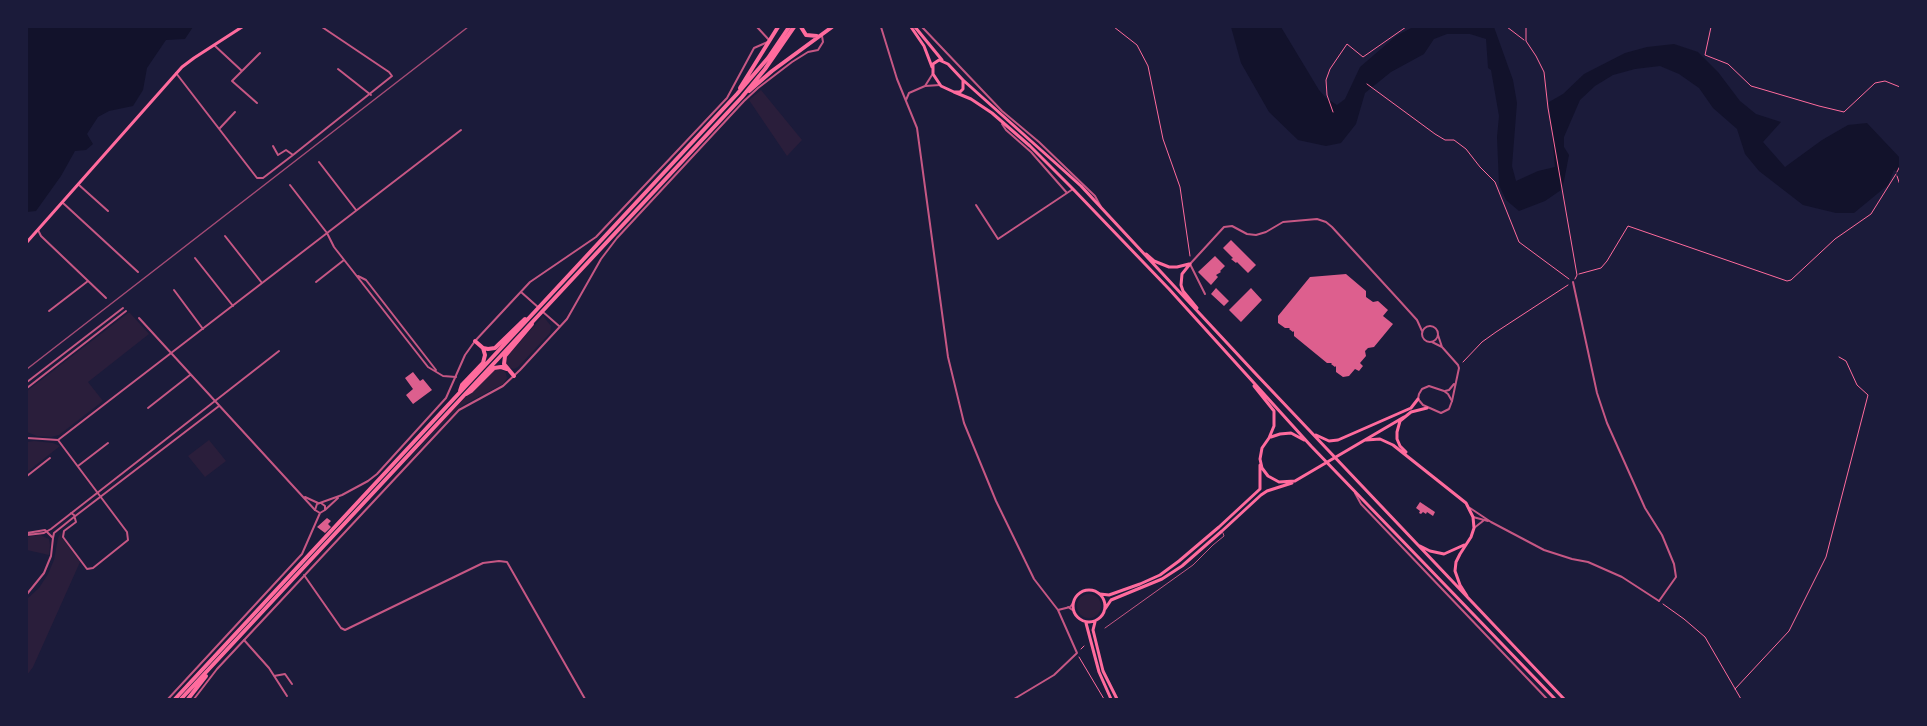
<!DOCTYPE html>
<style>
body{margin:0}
#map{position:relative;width:1927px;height:726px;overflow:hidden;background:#1b1b3a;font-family:Overpass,sans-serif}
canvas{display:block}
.frame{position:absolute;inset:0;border:28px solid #1b1b3a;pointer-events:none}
</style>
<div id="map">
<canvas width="1927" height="726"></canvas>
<div class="frame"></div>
</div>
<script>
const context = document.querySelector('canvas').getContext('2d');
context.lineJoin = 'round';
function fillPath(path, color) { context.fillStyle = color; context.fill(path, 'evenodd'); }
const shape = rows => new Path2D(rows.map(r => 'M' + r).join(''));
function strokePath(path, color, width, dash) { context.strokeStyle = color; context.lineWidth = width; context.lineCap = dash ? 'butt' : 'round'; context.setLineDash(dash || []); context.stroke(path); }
const green = shape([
 [761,90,802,140,787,156,749,100],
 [128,313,130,313,149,334,88,382,103,401,59,435,51,437,37,436,27,432,27,391],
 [543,316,551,326,550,333,518,367,514,369,508,367,505,363,506,358],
 [497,369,504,371,506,374,507,378,503,384,463,405,451,415,407,463,406,462,449,414,492,371],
 [209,440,226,461,205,477,188,456],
 [34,441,53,443,60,446,27,472,27,442],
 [61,532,62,538,80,562,33,667,27,675,27,599,39,588,48,574,54,560,58,538],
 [40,535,49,539,50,545,49,555,27,550,27,537],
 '1077 606a12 12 0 1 1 24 0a12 12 0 1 1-24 0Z'
]);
const water = shape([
 [27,27,193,27,185,39,166,40,147,68,143,90,133,106,109,111,98,117,87,134,93,144,86,150,75,151,61,176,36,211,27,212],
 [1231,27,1281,27,1319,90,1326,98,1337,105,1345,99,1360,67,1396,36,1413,27,1494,27,1513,80,1517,103,1512,166,1516,181,1538,171,1555,167,1549,102,1563,94,1584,74,1625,53,1647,47,1674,44,1698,52,1718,72,1740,101,1756,114,1781,122,1763,142,1785,167,1822,140,1848,125,1867,123,1900,158,1900,178,1899,172,1894,170,1888,185,1854,213,1836,213,1803,205,1759,171,1745,154,1737,129,1713,108,1699,88,1679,74,1660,66,1635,69,1613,75,1595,86,1580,100,1564,137,1564,147,1569,155,1564,181,1561,190,1545,201,1519,211,1506,200,1499,185,1497,137,1499,116,1491,70,1488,68,1486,39,1470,34,1447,34,1434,39,1424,54,1391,72,1365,93,1356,124,1341,143,1326,146,1298,140,1269,112,1241,63]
]);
const building = shape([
 [1231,240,1256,265,1248,273,1237,262,1236,263,1231,259,1233,258,1223,248],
 [1215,256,1225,266,1220,271,1221,272,1216,275,1218,277,1211,285,1198,272],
 [1346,274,1366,291,1366,297,1373,302,1378,301,1388,310,1383,316,1393,324,1374,347,1368,348,1365,351,1366,356,1360,363,1363,366,1359,371,1355,369,1349,376,1343,377,1336,372,1336,366,1335,367,1331,364,1332,363,1327,363,1294,336,1294,331,1293,332,1289,329,1290,328,1285,328,1278,323,1278,316,1310,277],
 [1216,288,1229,301,1224,306,1211,294],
 [1251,288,1262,300,1241,322,1229,310],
 [413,372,420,381,423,379,432,390,413,404,406,395,413,389,405,378],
 [1420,502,1435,512,1433,516,1427,512,1426,514,1423,512,1421,514,1419,513,1420,511,1416,508],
 [327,518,331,521,328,524,331,527,325,533,317,527]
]);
const path = shape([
 [1114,27,1137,45,1148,66,1163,139,1180,187,1190,256],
 [1507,27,1524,40],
 [1526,27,1526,41,1536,56,1544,72,1548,108,1577,275,1575,279],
 [1711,27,1705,55,1728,64,1751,86,1758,88,1819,106,1844,112,1875,83,1885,81,1900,87],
 [1367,84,1435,134,1445,140,1454,140,1466,149,1480,167,1495,182,1519,242,1569,279],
 [1333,112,1327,95,1326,80,1330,69,1347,44,1363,57,1406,27],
 [1897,172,1900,166],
 [1897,176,1900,185],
 [1579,274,1601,268,1607,261,1628,226,1787,281,1791,280,1835,239,1871,214,1896,174],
 [1463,362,1482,342,1496,332,1568,285],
 [1663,604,1684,619,1705,637,1741,699],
 [1081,649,1084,646],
 [1079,657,1104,699],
 [1735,689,1789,631,1826,557,1868,395,1857,385,1846,361,1839,357]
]);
const service = shape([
 [1105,628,1193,565,1213,545,1224,536,1223,533]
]);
const minor = shape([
 [757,27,770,41],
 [881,27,897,79,917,128,948,357,964,423,996,501,1034,579,1058,610,1077,653,1054,675,1014,699],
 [922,27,1002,111,1039,142,1095,196,1101,207],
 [214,45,242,71],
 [338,69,371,95],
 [176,73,257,178,263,178,293,155],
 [925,86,940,85],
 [906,100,909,93,925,86,932,75],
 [257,103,232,81,260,53],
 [1002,124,1006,130,1031,152,1067,193],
 [220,128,235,112],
 [273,146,278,155,286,150,293,155,392,76,389,72,322,27],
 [319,162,356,210],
 [79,185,108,211],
 [290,185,327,233,334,247,428,367,443,376,456,377],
 [63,203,138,272],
 [976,205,998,239,1073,189],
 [38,230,41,236,106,298],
 [225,236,262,283],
 [195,258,233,306],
 [358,276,366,280,436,370],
 [316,282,344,260],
 [174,290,203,329],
 [1205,294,1190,264,1224,227,1232,226,1247,234,1256,235,1266,232,1283,222,1317,219,1326,222,1332,227,1398,299,1417,320,1422,331],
 [49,311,88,281],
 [139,318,315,510],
 '1422 334a8 8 0 1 1 16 0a8 8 0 1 1-16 0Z',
 [1438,335,1442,347,1458,365,1459,368,1452,401],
 [1432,342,1442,347],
 [27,382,123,308],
 [27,388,126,311],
 [1445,391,1449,390,1454,384],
 [148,408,190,375],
 [27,438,58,440,127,532,128,540,93,568,87,569,63,537,64,531,76,522,74,515,71,513],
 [58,440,461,130],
 [78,466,108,443],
 [27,476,50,458],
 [1355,493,1361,504,1547,699],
 [305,497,318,503],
 [1470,508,1491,522,1544,550,1572,559,1588,562,1622,577,1659,601],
 [1473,517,1488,521],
 [1474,528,1483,521],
 [27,533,45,530,53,538,51,556,44,573,27,594],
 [27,535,44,533,51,529,279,351],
 [53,538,54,533,74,517,219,406],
 [304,575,341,628,345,630,483,563,499,561,507,562,585,699],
 [1068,607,1074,611],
 [1058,610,1070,607,1074,602],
 [244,640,269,668,287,696],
 [274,676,285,674,292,684]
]);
const tertiary = shape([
 [1573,282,1597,393,1607,423,1645,508,1662,535,1674,564,1676,577,1659,601],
 [521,292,539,308],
 [543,312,559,326],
 [1429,386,1444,391,1448,394,1452,401,1449,409,1441,413,1423,405,1418,399,1419,394,1422,389,1429,386],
 [325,510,338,498],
 [320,513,315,510,317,504,342,495,368,481,377,474,446,398,465,355,475,341,530,282,596,237,727,98,754,48,770,41],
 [168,699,302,554,320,513,325,510,325,506,321,503],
 [194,699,217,669,459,410,503,386,520,370,567,319,601,259,617,238,744,101,758,88,792,62,808,52,818,50,823,42,822,36]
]);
const secondary = shape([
 [911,27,924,46,932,67],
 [915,27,942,60],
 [939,60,948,64,963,80,963,89,960,92,954,92,941,86,933,74,933,64,939,60],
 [963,80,1081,186,1254,372,1564,699],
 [954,92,971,99,992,113,1030,146,1073,189,1169,289,1311,446,1555,699],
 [27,242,182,67,194,58,242,27],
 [1146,254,1154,261,1169,267,1177,267,1189,264],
 [1190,264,1182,274,1181,285,1183,291,1197,308],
 [1254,386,1274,411,1274,426,1269,438,1262,448,1260,459,1262,468,1268,476,1279,482,1295,481,1404,417],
 [1411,408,1418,399],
 [1316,435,1329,441,1338,440,1411,408],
 [1271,437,1280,434,1291,433,1304,440],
 [1366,440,1380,439,1393,445,1466,503,1473,517,1474,528,1471,537,1460,554,1456,562,1455,571,1460,585,1467,596],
 [1406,452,1400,446,1397,439,1397,432,1400,421,1411,412,1427,408],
 [1420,546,1430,551,1444,554,1464,545],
 '1073 606a16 16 0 1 1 32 0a16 16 0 1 1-32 0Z',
 [1100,594,1109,595,1140,584,1160,575,1179,561,1219,527,1260,489,1260,465],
 [1105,609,1111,600,1162,579,1182,566,1222,531,1261,495,1267,491,1292,483],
 [1095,622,1093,630,1103,671,1117,699],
 [1086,623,1099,672,1111,699]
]);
const trunk = shape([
 [801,27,806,35,817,36],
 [740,88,778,27],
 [749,91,772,71,832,27],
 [475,341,483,348,488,349,495,348,525,319],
 [514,376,504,364,505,356,532,324],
 [460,391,462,385,483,363,485,355,483,348],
 [466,394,471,391,494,368,501,367,507,369],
 [175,699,737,94,768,58,789,27],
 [181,699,742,97,765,69,794,27],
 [188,699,206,676]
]);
const rail = shape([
 [27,369,468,27]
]);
fillPath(green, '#2a1e3b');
fillPath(water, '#12122b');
fillPath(building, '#dd5f8e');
strokePath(path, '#ff6b9d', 1);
strokePath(service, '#c65784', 1);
strokePath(minor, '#c65784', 2);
strokePath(tertiary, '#c65784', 2);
strokePath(secondary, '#ff6b9d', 3);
strokePath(trunk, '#ff6b9d', 4);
strokePath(rail, '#a44b75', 1.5);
</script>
